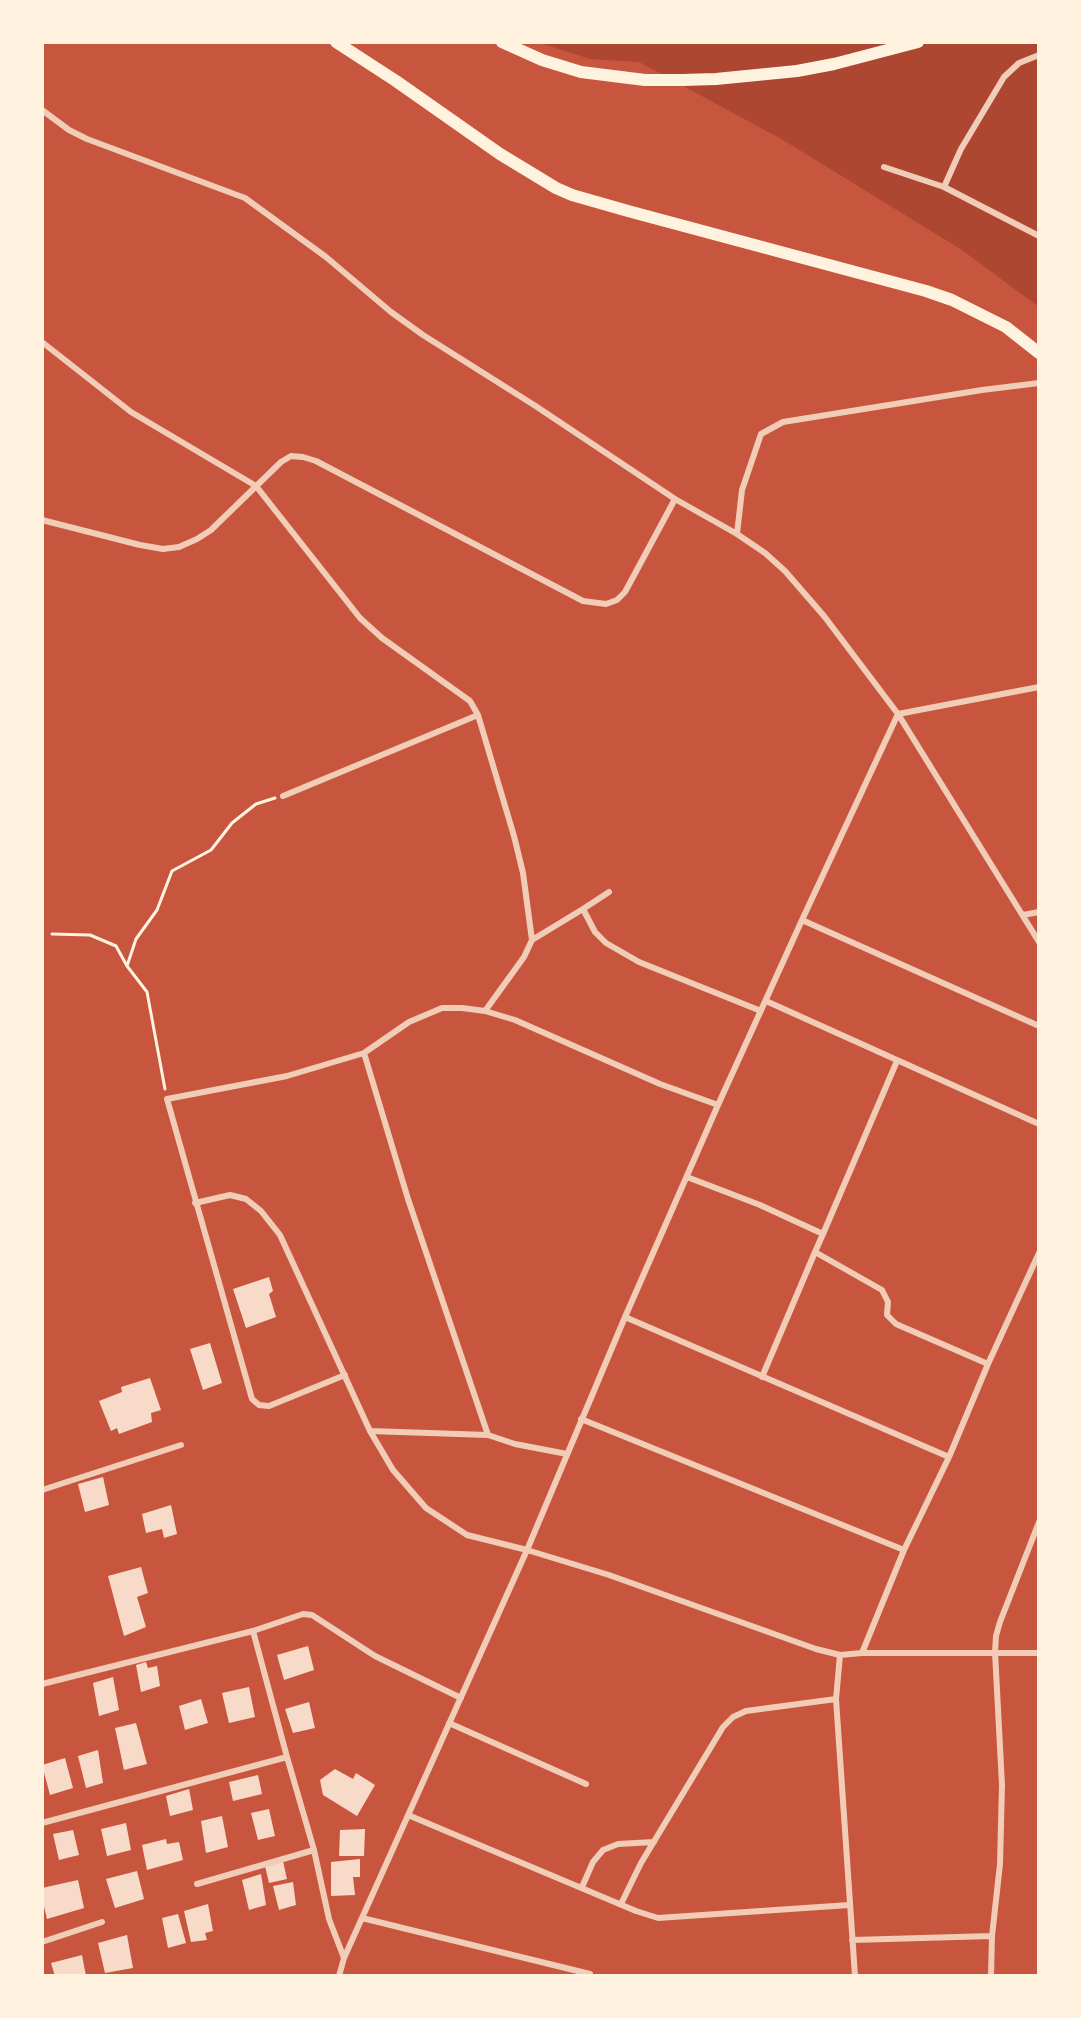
<!DOCTYPE html>
<style>
body{margin:0}
#map{position:relative;width:1081px;height:2018px;overflow:hidden;background:#c8553d;font-family:"Sofia Sans Condensed",sans-serif}
canvas{display:block}
.frame{position:absolute;inset:0;border:44px solid #fff3e0;pointer-events:none}
</style>
<div id="map">
<canvas width="1081" height="2018"></canvas>
<div class="frame"></div>
</div>
<script>
const context = document.querySelector('canvas').getContext('2d');
context.lineJoin = 'round';
function fillPath(path, color) { context.fillStyle = color; context.fill(path, 'evenodd'); }
const shape = rows => new Path2D(rows.map(r => 'M' + r).join(''));
function strokePath(path, color, width, dash) { context.strokeStyle = color; context.lineWidth = width; context.lineCap = dash ? 'butt' : 'round'; context.setLineDash(dash || []); context.stroke(path); }
const green = shape([
 [537,42,1039,42,1039,307,962,250,783,140,639,62,590,59]
]);
const building = shape([
 [269,1277,273,1291,269,1294,276,1317,246,1328,233,1289],
 [210,1343,222,1383,203,1390,190,1349],
 [150,1378,161,1410,151,1413,152,1422,119,1434,117,1428,111,1431,99,1401,122,1392,121,1387],
 [103,1477,109,1505,85,1512,78,1484],
 [171,1505,177,1534,164,1538,162,1529,146,1533,142,1514],
 [141,1567,148,1593,137,1597,146,1627,124,1636,108,1576],
 [308,1646,314,1670,284,1680,277,1655],
 [146,1662,148,1668,157,1666,160,1686,141,1692,136,1665],
 [113,1677,119,1710,99,1716,93,1683],
 [249,1687,255,1717,229,1723,222,1693],
 [201,1699,208,1723,185,1730,179,1706],
 [309,1702,315,1728,293,1733,285,1709],
 [136,1723,147,1764,124,1770,115,1728],
 [98,1750,103,1783,86,1788,78,1756],
 [65,1758,73,1788,50,1795,42,1765],
 [335,1769,353,1779,356,1773,375,1785,357,1816,323,1795,320,1780],
 [258,1775,262,1794,233,1801,229,1782],
 [189,1789,193,1810,170,1816,166,1796],
 [269,1809,275,1836,258,1840,251,1813],
 [222,1816,228,1847,206,1853,201,1821],
 [126,1823,131,1850,107,1856,101,1829],
 [365,1829,364,1856,339,1856,340,1830],
 [73,1830,79,1855,59,1860,53,1834],
 [166,1839,167,1844,179,1842,183,1860,147,1870,142,1845],
 [360,1859,360,1877,353,1877,355,1895,331,1896,331,1862],
 [283,1861,287,1879,269,1883,265,1866],
 [137,1871,144,1899,115,1908,106,1879],
 [261,1874,266,1905,249,1910,242,1880],
 [78,1880,84,1908,47,1919,42,1898,42,1888],
 [293,1882,296,1905,279,1910,273,1886],
 [208,1904,213,1931,205,1933,207,1940,191,1942,184,1911],
 [178,1914,186,1943,168,1948,162,1918],
 [127,1935,133,1968,105,1973,98,1943],
 [82,1955,86,1976,55,1976,51,1963]
]);
const path = shape([
 [52,934,90,935,116,946,127,966,147,992,165,1089],
 [127,966,136,939,157,910,172,871,211,850,232,823,256,804,275,798]
]);
const minor = shape([
 [1039,55,1019,63,1004,77,961,149,944,187,1039,236],
 [42,110,69,130,87,139,245,198,326,257,391,312,423,335,534,405,675,499,737,534,765,553,785,571,824,616,898,714,1039,942],
 [884,167,944,187],
 [42,342,131,412,256,486,360,618,382,638,470,701,478,715,514,836,523,873,532,940,524,957,485,1011,462,1008,442,1008,409,1022,364,1053,287,1076,167,1099,252,1399,259,1405,269,1406,345,1375],
 [42,520,140,545,163,549,179,547,197,539,211,530,281,462,291,456,303,457,316,461,583,601,606,604,617,600,625,592,675,499],
 [737,534,742,490,761,434,783,422,982,390,1039,383],
 [898,714,1039,687],
 [283,796,478,715],
 [583,909,609,892],
 [1023,915,1039,912],
 [802,920,1039,1026],
 [532,940,583,909,595,932,606,943,639,962,761,1011],
 [766,1001,1039,1124],
 [485,1011,515,1020,660,1084,718,1105],
 [364,1053,408,1199,488,1435],
 [687,1177,760,1205,823,1234,897,1061],
 [195,1203,230,1195,246,1199,261,1211,280,1235,370,1431,393,1470,426,1508,467,1535,527,1550,609,1575,816,1649,840,1655,862,1653,1039,1653],
 [823,1234,815,1252,882,1290,888,1302,887,1315,896,1324,988,1364],
 [625,1317,949,1457],
 [762,1377,815,1252],
 [581,1419,904,1550],
 [370,1431,488,1435,515,1444,567,1454],
 [42,1490,181,1445],
 [253,1631,287,1757,314,1850,329,1919,344,1958],
 [862,1653,904,1550,949,1457,988,1364,1039,1253],
 [840,1655,836,1699,855,1976],
 [42,1684,253,1631,303,1614,312,1615,375,1656,461,1698],
 [449,1723,586,1784],
 [408,1815,636,1911,658,1918,849,1905],
 [42,1823,287,1757],
 [197,1884,314,1850],
 [582,1887,593,1862,603,1850,618,1844,654,1842],
 [621,1904,641,1863,723,1727,733,1717,746,1711,836,1699],
 [362,1918,590,1974],
 [852,1940,992,1936],
 [42,1942,102,1922],
 [339,1976,344,1958,527,1550,625,1317,718,1105,802,920,898,714],
 [991,1976,992,1936,1000,1864,1002,1785,995,1652,996,1636,1000,1622,1039,1522]
]);
const secondary = shape([
 [336,42,396,81,500,154,556,188,572,195,628,211,926,291,952,300,1006,327,1039,353],
 [502,42,542,60,581,72,645,80,683,80,716,79,797,71,834,64,918,42]
]);
fillPath(green, '#ae4732');
fillPath(building, '#f7dbc8');
strokePath(path, '#fff3e0', 3);
strokePath(minor, '#f1ccb7', 6);
strokePath(secondary, '#fff3e0', 12);
</script>
